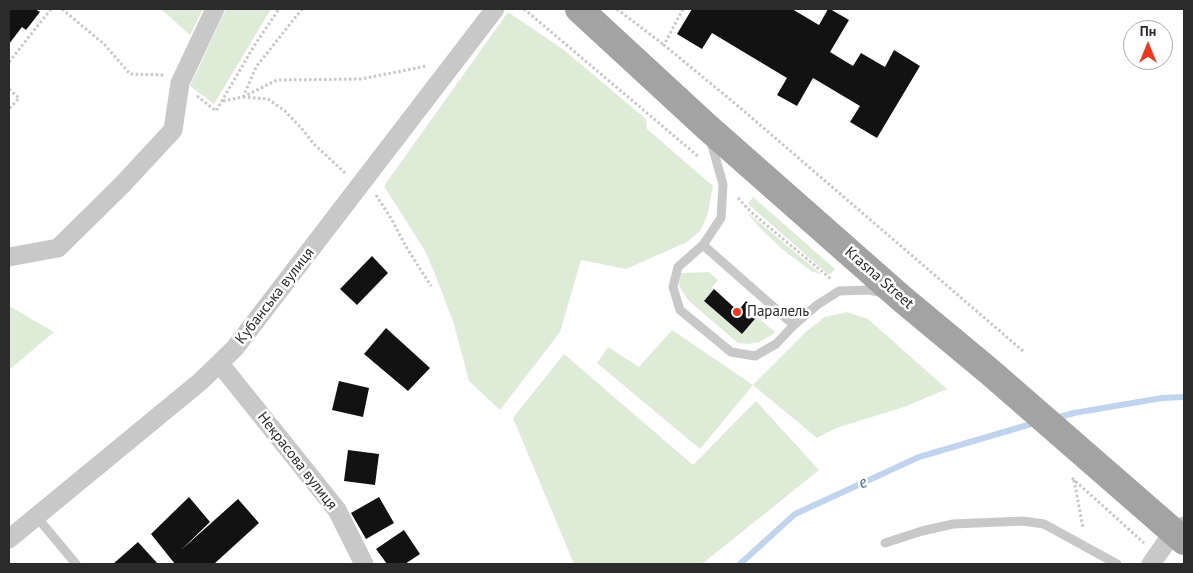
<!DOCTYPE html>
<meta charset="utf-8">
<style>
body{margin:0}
#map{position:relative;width:1193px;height:573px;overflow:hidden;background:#fff;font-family:"PT Sans",sans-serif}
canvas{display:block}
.frame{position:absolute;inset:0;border:10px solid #2b2b2b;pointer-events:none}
.north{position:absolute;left:1123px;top:20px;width:50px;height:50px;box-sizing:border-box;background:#fff;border:1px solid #aaa;border-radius:50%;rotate:0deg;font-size:14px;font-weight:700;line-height:20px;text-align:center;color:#2b2b2b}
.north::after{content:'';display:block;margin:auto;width:18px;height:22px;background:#f2361e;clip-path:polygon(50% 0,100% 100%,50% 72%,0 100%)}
</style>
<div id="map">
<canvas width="1193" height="573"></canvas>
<div class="frame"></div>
<div class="north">Пн</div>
</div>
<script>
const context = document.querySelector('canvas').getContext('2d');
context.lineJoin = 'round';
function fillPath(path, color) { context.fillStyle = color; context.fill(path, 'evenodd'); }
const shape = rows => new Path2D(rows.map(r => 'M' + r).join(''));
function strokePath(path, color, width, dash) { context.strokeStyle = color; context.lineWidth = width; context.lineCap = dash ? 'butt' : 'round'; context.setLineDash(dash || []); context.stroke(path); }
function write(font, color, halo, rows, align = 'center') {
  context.font = font + ' "PT Sans",sans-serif'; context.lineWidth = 5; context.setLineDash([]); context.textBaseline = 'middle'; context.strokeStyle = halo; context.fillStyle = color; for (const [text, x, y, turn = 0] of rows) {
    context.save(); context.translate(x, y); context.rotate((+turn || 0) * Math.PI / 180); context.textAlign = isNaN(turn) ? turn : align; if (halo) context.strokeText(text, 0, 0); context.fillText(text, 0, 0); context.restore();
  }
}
const green = shape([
 [161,9,203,9,190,35],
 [226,9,271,9,214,104,190,86],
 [508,12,564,50,646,119,647,129,713,186,708,212,704,223,700,231,687,242,626,269,581,260,560,332,500,410,469,381,454,324,435,274,425,251,384,186],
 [753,197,835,269,829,275,748,204],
 [747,212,822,275,811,271,782,249,757,225],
 [709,272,718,280,712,287,714,289,704,301,742,334,757,317,775,332,772,335,759,342,749,344,738,343,688,300,679,286,680,275,682,273],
 [9,306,54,332,9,370],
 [847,312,868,319,947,389,904,407,836,428,817,438,753,385,700,449,597,363,608,347,639,367,672,330,753,385,807,331,825,317],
 [564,354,693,465,756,401,819,470,702,564,574,564,513,418]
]);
const stream = shape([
 [1055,418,1074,413,1162,398,1184,397],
 [740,564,795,514,919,457,1038,422]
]);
const building = shape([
 [9,9,35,9,40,12,26,30,22,27,9,44],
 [692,9,792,9,819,25,828,9,830,9,849,20,830,52,853,66,861,53,885,67,894,50,920,66,877,138,850,122,860,106,813,78,797,106,777,95,787,78,712,33,702,49,677,34],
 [372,256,388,273,357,305,340,289],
 [714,289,738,311,746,301,760,313,742,334,704,301],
 [386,328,430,368,408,391,364,354],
 [339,381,369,388,363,417,332,410],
 [348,450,379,454,375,485,344,481],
 [189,497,210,522,180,551,238,499,259,523,214,564,175,564,151,534],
 [379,497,394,523,366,539,351,513],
 [404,530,420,554,405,564,387,564,376,549],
 [138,542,158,564,113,564]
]);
const path = shape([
 [62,9,105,45,130,74,164,75],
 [524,9,699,157],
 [617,9,664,45],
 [683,9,664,45,738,106,1023,351],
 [9,62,51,9],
 [9,89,19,98,9,109],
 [197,96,216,111,254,46,279,9],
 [243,97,268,99,285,111,303,130,313,143,345,173],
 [243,97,277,80,361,79,427,66],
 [223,101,243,97,256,67,302,9],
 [376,195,392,220,405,245,431,286],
 [738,198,751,212,831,279],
 [1072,478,1144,543],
 [1074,480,1083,528]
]);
const lane = shape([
 [711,142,723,184,721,218,703,245,794,325,817,305,839,291,869,290,883,293],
 [703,245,678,267,673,287,680,310,731,352,755,356,776,344,794,325],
 [36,516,76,564],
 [885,543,922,531,953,524,1023,521,1044,524,1117,564]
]);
const street = shape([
 [9,257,58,248,122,185,173,130,180,83,215,9],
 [220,364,337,510,364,564],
 [9,539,201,381,235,348,495,9],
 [1151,564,1174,531,1184,526]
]);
const primary = shape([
 [579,9,707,127,901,298,990,372,1184,541]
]);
const markers = [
 [737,312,5,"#f2361e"]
];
const streetNames = [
 ["Krasna Street",879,278,41],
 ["Кубанська вулиця",275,296,-52],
 ["Некрасова вулиця",297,461,52]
];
const poiNames = [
 ["Паралель",747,312]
];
const waterNames = [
 ["e",863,483,-25]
];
fillPath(green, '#deebd7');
strokePath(stream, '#c1d4ed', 6);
fillPath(building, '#121212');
strokePath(path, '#c8c8c8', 3, [2.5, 2.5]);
strokePath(lane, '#c8c8c8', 9);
strokePath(street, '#c8c8c8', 19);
strokePath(primary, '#a3a3a3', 28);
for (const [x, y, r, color] of markers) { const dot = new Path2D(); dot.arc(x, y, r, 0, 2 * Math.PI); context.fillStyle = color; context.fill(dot); strokePath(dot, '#fff', 2); }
write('15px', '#2b2b2b', '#fff', streetNames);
write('15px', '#2b2b2b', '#fff', poiNames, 'left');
write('italic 16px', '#355d92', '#fff', waterNames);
</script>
